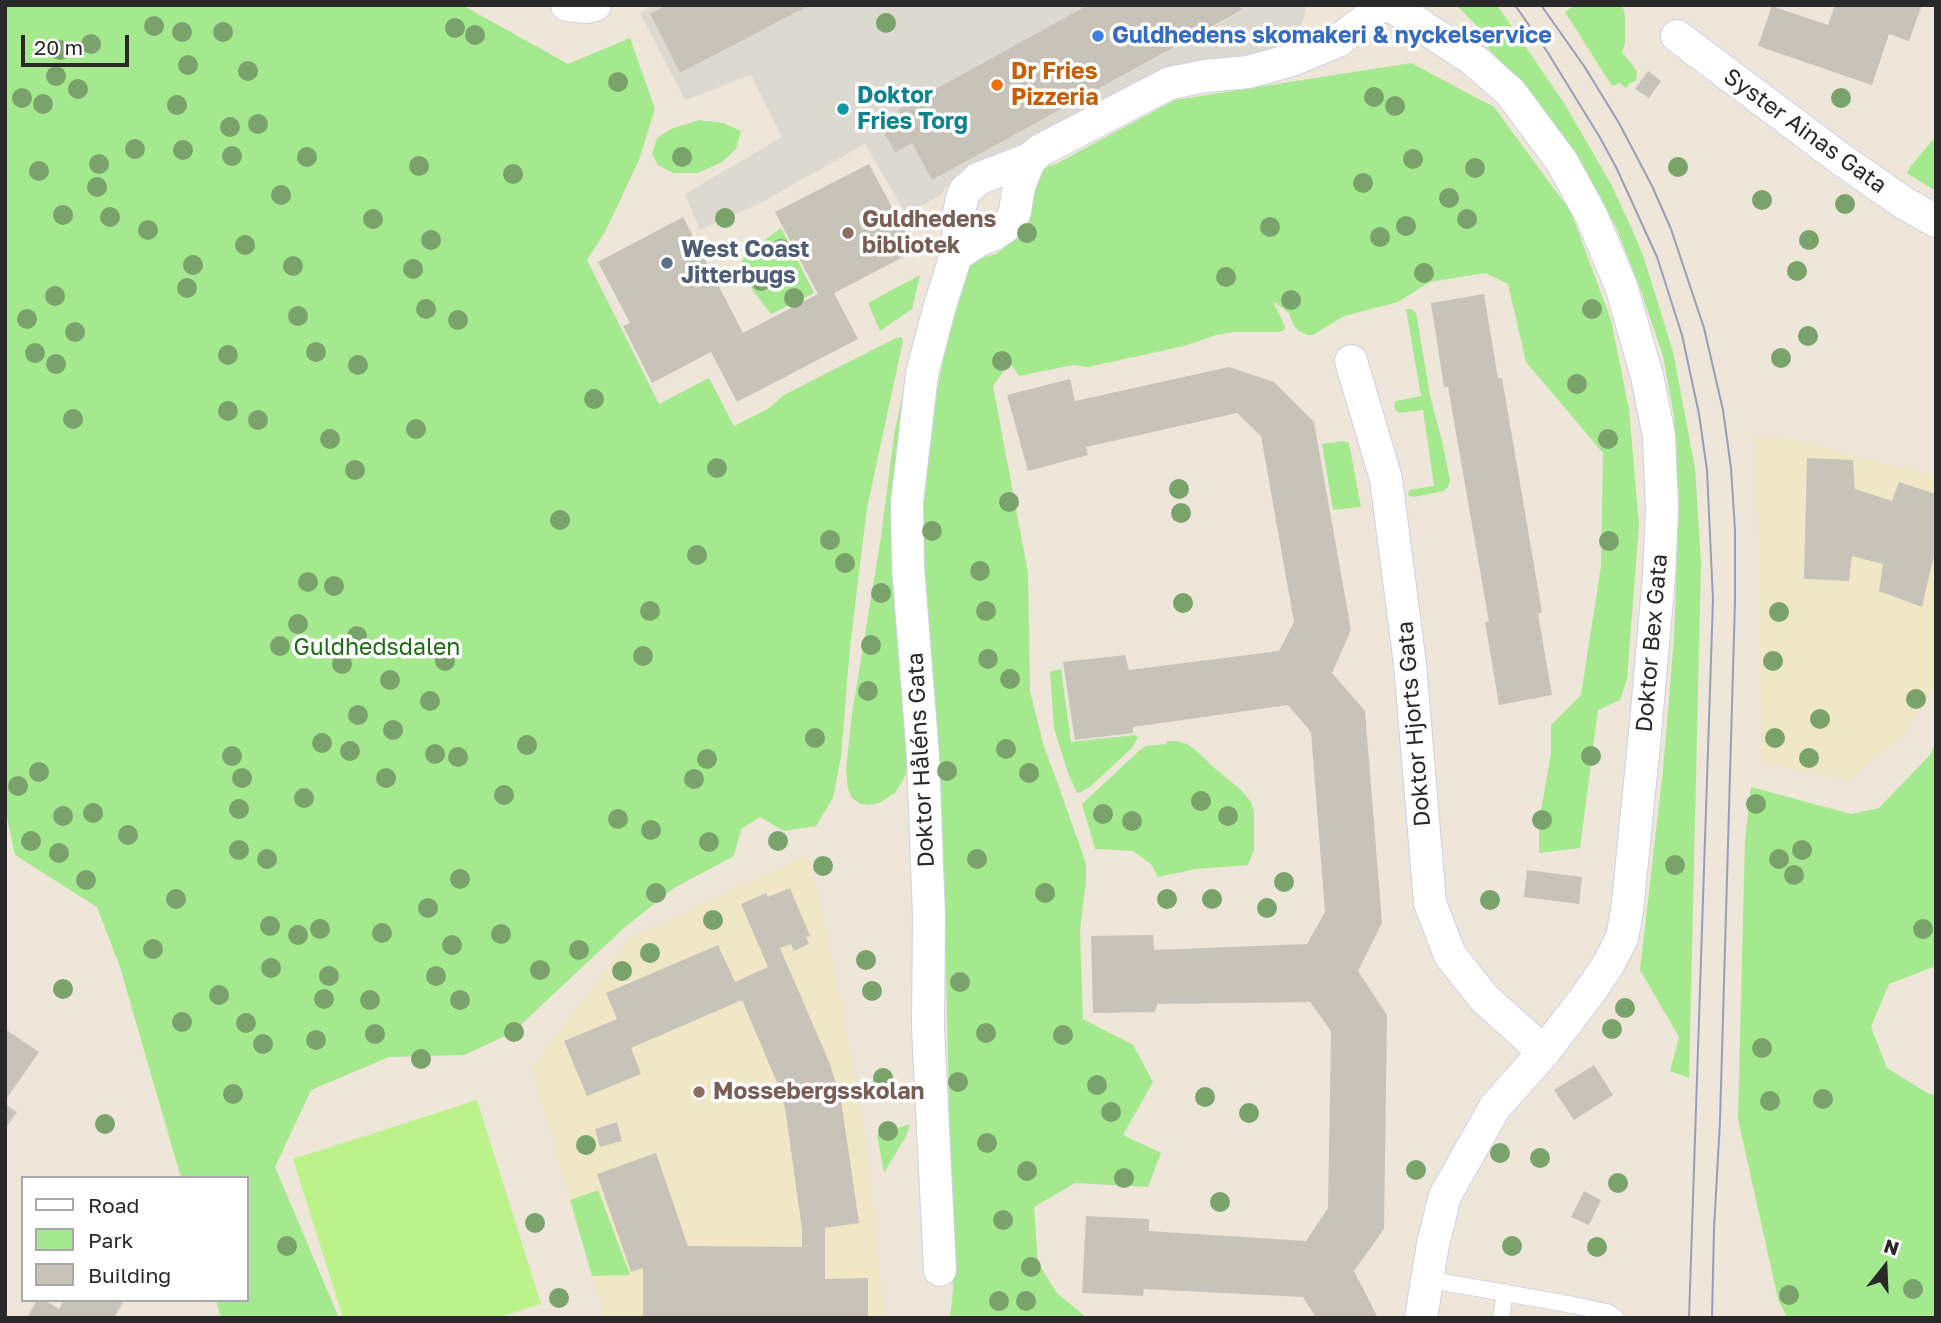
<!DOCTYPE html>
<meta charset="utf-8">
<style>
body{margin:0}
#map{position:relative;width:1941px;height:1323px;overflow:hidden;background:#ede6d9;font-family:"Golos Text",sans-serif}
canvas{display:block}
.frame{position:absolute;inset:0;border:7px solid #292929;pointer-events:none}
.legend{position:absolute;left:21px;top:1176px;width:228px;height:126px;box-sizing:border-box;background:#fff;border:2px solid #a9a9a9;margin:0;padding:9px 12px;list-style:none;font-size:21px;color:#292929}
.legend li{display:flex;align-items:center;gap:14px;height:35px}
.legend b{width:35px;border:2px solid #a9a9a9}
.north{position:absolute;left:1850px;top:1232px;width:70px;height:70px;-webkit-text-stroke:5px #fff;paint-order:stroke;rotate:18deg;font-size:19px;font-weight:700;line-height:28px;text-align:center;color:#292929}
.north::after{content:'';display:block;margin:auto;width:24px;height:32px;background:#292929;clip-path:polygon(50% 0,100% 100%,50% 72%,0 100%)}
.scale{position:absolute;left:21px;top:35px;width:108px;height:32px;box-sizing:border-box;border:4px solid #292929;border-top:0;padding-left:9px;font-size:21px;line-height:24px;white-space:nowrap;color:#292929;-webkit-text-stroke:5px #fff;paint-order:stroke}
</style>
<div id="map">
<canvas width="1941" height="1323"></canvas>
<div class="frame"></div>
<ul class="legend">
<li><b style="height:9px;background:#fff"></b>Road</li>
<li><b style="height:19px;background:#a5e98f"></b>Park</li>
<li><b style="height:19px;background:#c8c3b9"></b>Building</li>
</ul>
<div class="north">N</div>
<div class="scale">20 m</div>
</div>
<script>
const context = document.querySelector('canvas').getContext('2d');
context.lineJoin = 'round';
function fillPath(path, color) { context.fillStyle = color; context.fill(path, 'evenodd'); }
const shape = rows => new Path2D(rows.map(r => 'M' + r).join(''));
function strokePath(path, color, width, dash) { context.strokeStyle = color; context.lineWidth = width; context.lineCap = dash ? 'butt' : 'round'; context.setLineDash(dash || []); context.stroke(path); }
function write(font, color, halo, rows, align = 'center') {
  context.font = font + ' "Golos Text",sans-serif'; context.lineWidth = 7; context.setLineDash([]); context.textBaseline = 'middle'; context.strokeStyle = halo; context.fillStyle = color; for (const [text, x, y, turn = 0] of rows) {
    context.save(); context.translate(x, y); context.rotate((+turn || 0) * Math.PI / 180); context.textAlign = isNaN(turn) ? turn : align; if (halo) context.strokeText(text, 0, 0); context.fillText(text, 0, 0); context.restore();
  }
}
const education = shape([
 [1756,436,1797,440,1877,462,1936,475,1936,684,1905,733,1850,780,1761,763,1760,564],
 [809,855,835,971,864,1124,885,1318,605,1318,532,1068,631,937]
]);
const green = shape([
 [5,5,462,5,568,64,630,38,655,109,639,160,605,232,587,260,659,404,709,378,734,426,768,409,784,395,896,338,901,337,903,341,867,508,850,647,841,757,833,798,816,826,784,831,760,817,741,829,734,856,674,888,624,928,512,1033,464,1055,389,1057,311,1090,275,1167,339,1318,221,1318,216,1300,247,1300,247,1178,181,1178,120,967,97,907,15,855,5,808],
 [1456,5,1497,5,1564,103,1611,184,1631,227,1644,258,1673,352,1695,468,1701,562,1689,1078,1670,1071,1679,1037,1640,970,1663,770,1674,639,1679,502,1674,416,1663,356,1641,291,1616,227,1553,123,1520,82,1487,47,1491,40],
 [1575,5,1622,5,1625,16,1625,44,1622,52,1637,71,1636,81,1630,83,1626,88,1620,83,1612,86,1565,12],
 [1411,63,1494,107,1571,212,1611,320,1629,409,1639,525,1627,679,1620,700,1598,710,1580,848,1539,853,1539,822,1551,753,1551,725,1581,695,1601,566,1603,453,1526,362,1508,284,1485,273,1430,282,1398,302,1344,316,1313,335,1308,335,1299,331,1294,326,1289,313,1273,301,1285,327,1284,330,1279,332,1234,332,1216,335,1184,346,1088,367,1073,365,1019,376,1010,362,993,386,1028,573,1030,691,1043,743,1086,863,1086,881,1080,930,1083,1019,1133,1045,1153,1082,1123,1135,1161,1153,1148,1187,1075,1183,1034,1207,1038,1263,1057,1293,1087,1318,950,1318,953,1291,946,968,936,733,921,533,930,425,948,337,956,313,950,312,958,288,970,265,977,259,996,254,1013,241,1024,221,1039,171,1045,167,1054,165,1175,100],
 [699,120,723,123,741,131,736,149,722,162,698,173,673,173,658,165,652,154,657,138,671,129],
 [1936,136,1936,191,1907,173,1910,167],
 [781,228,814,293,771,314,754,292,741,270,741,263,745,255],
 [920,275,912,309,880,331,868,303],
 [1406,309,1411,309,1416,313,1430,395,1442,441,1450,480,1448,487,1444,491,1414,497,1408,495,1409,490,1434,486,1423,410,1399,413,1395,410,1394,405,1396,401,1421,396],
 [912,352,909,764,905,776,895,793,879,803,869,805,861,804,852,798,848,789,846,769,852,714,881,537,894,435],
 [1345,441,1349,443,1361,507,1333,510,1322,444],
 [1061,669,1071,742,1135,735,1138,738,1131,749,1091,786,1081,792,1077,793,1068,773,1054,728,1050,672],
 [1936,740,1936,966,1889,984,1871,1027,1887,1068,1929,1094,1936,1095,1936,1318,1787,1318,1778,1299,1738,1119,1745,840,1751,787,1851,814,1879,808,1931,754],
 [1168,741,1176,741,1187,744,1199,753,1212,766,1241,790,1251,802,1254,813,1254,850,1248,865,1196,869,1158,877,1151,864,1133,851,1095,849,1082,804,1140,750,1146,746,1166,744],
 [910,1124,905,1138,884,1173,877,1135],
 [598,1190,630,1275,592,1276,570,1200]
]);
const pitch = shape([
 [477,1100,541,1304,497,1318,343,1318,293,1159]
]);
const plaza = shape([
 [654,5,667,5,650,15,680,73,810,5,1108,5,883,129,912,143,932,180,1242,11,1239,5,1307,5,1303,21,1294,35,1286,44,1271,51,963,176,945,188,941,195,906,214,865,144,764,201,700,230,685,194,782,137,751,75,685,100,640,13]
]);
const building = shape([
 [667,5,810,5,680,73,650,14],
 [1088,5,1239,5,1242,10,932,180,912,143,895,152,882,129,903,118,898,110],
 [1835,5,1922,5,1909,41,1889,34,1872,85,1758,46,1772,6,1828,25],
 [1648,71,1661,81,1649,98,1635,89],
 [869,164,915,251,834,293,858,339,737,402,711,352,652,383,623,326,630,323,598,262,683,217,743,333,818,294,775,212],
 [1484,294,1498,378,1502,378,1542,612,1538,614,1552,695,1499,705,1485,622,1489,622,1448,387,1444,387,1431,303],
 [1229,367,1274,382,1314,422,1351,630,1332,673,1365,711,1382,923,1358,971,1387,1015,1384,1229,1354,1271,1378,1318,1316,1318,1303,1297,1144,1289,1143,1296,1082,1293,1086,1216,1149,1219,1149,1231,1306,1241,1328,1208,1331,1031,1310,1002,1157,1004,1155,1012,1093,1013,1091,936,1153,935,1154,950,1307,944,1325,912,1311,732,1288,705,1133,727,1133,733,1075,740,1063,662,1125,655,1129,670,1279,651,1294,622,1261,436,1237,413,1086,447,1088,455,1028,471,1007,395,1070,379,1075,401],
 [1807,458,1853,460,1855,489,1892,501,1899,482,1936,494,1936,546,1922,607,1879,591,1883,564,1852,556,1849,581,1804,579],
 [1527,870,1582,877,1579,904,1524,897],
 [790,888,810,936,806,937,809,944,794,951,791,944,780,948,830,1064,841,1100,859,1223,825,1228,825,1279,868,1278,868,1318,643,1318,643,1268,631,1272,597,1174,656,1153,688,1246,802,1247,802,1229,785,1108,776,1080,742,1000,631,1048,641,1074,587,1096,564,1041,617,1019,606,993,718,945,735,982,768,967,741,904,766,893,768,897],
 [5,1029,39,1052,5,1101],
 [1594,1065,1613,1095,1574,1120,1554,1090],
 [5,1104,17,1112,5,1129],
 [617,1122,622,1141,600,1147,595,1129],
 [1584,1191,1601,1200,1589,1225,1571,1217],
 [37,1300,44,1300,59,1309,64,1300,124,1300,114,1318,27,1318]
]);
const lane = shape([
 [1426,1279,1573,1305,1607,1312,1616,1318],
 [1501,1318,1505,1292]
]);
const street = shape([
 [567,5,587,7,595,5],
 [1390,5,1475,61,1511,93,1562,162,1591,215,1621,286,1647,376,1659,436,1662,509,1659,576,1645,733,1627,911,1622,938,1608,965,1589,993,1544,1052,1495,1107,1445,1196,1433,1244,1421,1318],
 [1677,36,1842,160,1904,203,1936,221],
 [956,255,981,239,994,234,1007,225,1012,219,1015,211,1019,186,1030,159],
 [1351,361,1386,479,1410,664,1430,903,1450,955,1484,998,1544,1052],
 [940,1270,928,1027,929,917,923,757,908,566,907,503,922,374,939,309,956,255,959,228,958,218,962,199,965,191,978,179,1030,159,1041,150,1170,83,1206,76,1248,72,1292,60,1338,41,1364,21,1380,5]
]);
const tram = shape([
 [1515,5,1548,53,1599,136,1616,167,1657,257,1682,335,1699,414,1707,470,1713,600,1689,1318],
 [1541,5,1584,66,1619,123,1652,186,1671,229,1704,328,1723,410,1731,468,1735,530,1735,601,1720,1121,1714,1229,1712,1318]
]);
const trees = [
 [886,23],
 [154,26],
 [455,28],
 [182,32],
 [223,32],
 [475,35],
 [91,44],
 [60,50],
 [188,65],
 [248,71],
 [56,76],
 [618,82],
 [78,89],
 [1374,97],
 [22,98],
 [1841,98],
 [43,104],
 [177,105],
 [1395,106],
 [258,124],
 [230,127],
 [135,149],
 [183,150],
 [232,156],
 [307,157],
 [682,157],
 [1413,159],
 [99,164],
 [419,166],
 [1678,167],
 [1475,168],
 [39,171],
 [513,174],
 [1363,183],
 [97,187],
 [281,195],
 [1449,198],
 [1762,200],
 [1845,204],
 [63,215],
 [110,217],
 [725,218],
 [373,219],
 [1467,219],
 [1406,226],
 [1270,227],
 [148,230],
 [1027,233],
 [1380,237],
 [431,240],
 [1809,240],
 [245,245],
 [781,249],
 [193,265],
 [293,266],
 [413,269],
 [1797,271],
 [1424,273],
 [1226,277],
 [761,281],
 [187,288],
 [55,296],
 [794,298],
 [1291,300],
 [426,309],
 [1592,309],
 [298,316],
 [27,319],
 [458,320],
 [75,332],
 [1808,336],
 [316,352],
 [35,353],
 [228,355],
 [1781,358],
 [1002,361],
 [56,364],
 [358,365],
 [1577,384],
 [594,399],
 [228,411],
 [73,419],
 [258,420],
 [416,429],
 [330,439],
 [1608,439],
 [717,468],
 [355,470],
 [1179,489],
 [1009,502],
 [1181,513],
 [560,520],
 [932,531],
 [830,540],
 [1609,541],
 [697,555],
 [845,563],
 [980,571],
 [308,582],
 [334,586],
 [881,593],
 [1183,603],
 [650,611],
 [986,611],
 [1779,612],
 [298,624],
 [357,636],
 [871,645],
 [280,646],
 [643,656],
 [988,659],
 [445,661],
 [1773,661],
 [342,664],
 [1010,679],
 [390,680],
 [868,691],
 [1916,699],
 [430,701],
 [358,715],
 [1820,719],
 [393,730],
 [815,738],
 [1775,738],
 [322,743],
 [527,745],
 [1006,749],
 [350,751],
 [435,754],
 [232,756],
 [1591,756],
 [458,757],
 [1809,758],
 [707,759],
 [947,771],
 [39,772],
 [1029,773],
 [242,778],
 [386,778],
 [694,779],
 [18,786],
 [504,795],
 [304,798],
 [1201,801],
 [1756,804],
 [239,809],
 [93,813],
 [1103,814],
 [63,816],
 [1228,816],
 [618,819],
 [1542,820],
 [1132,821],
 [651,830],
 [128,835],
 [31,841],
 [778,841],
 [709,842],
 [239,850],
 [1802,850],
 [59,853],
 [267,859],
 [977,859],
 [1779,859],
 [1675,865],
 [823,866],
 [1794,875],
 [460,879],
 [86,880],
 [1284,882],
 [656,893],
 [1045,893],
 [176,899],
 [1167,899],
 [1212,899],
 [1490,900],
 [428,908],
 [1267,908],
 [713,920],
 [270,926],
 [320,929],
 [1923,929],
 [382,933],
 [501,934],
 [298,935],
 [452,945],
 [153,949],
 [579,950],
 [650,953],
 [866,960],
 [271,968],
 [540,970],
 [622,971],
 [329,976],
 [436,976],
 [960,982],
 [63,989],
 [872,991],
 [219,995],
 [324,999],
 [370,1000],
 [460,1000],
 [1625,1008],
 [182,1022],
 [246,1023],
 [1612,1029],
 [514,1032],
 [986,1033],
 [375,1034],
 [1063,1035],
 [316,1040],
 [263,1044],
 [1762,1048],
 [421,1059],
 [883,1078],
 [958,1082],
 [1097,1085],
 [233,1094],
 [1205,1097],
 [1823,1099],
 [1770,1101],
 [1111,1112],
 [1249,1113],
 [105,1124],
 [888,1131],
 [987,1143],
 [586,1145],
 [1500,1153],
 [1540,1158],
 [1416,1170],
 [1027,1171],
 [1124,1178],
 [1618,1183],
 [1220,1202],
 [1003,1220],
 [535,1223],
 [287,1246],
 [1512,1246],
 [1597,1247],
 [1031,1267],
 [1913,1289],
 [1789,1295],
 [559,1298],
 [999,1301],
 [1026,1301]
];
const markers = [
 [1098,36,7,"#3f7fe0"],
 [997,85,7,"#e8710a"],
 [843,109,7,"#0f9aa8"],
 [848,233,7,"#8d6e63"],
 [667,263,7,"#5c6f8a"],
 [699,1092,7,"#8d6e63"]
];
const shopNames = [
 ["Guldhedens skomakeri & nyckelservice",1112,36]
];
const foodNames = [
 ["Dr Fries",1011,72],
 ["Pizzeria",1011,98]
];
const cultureNames = [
 ["Doktor",857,96],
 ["Fries Torg",857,122]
];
const streetNames = [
 ["Syster Ainas Gata",1805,131,36],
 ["Doktor Bex Gata",1652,643,-85],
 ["Doktor Hjorts Gata",1414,724,-95],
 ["Doktor Håléns Gata",921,760,-93]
];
const educationNames = [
 ["Guldhedens",862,220],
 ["bibliotek",862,246],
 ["Mossebergsskolan",713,1092]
];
const serviceNames = [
 ["West Coast",681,250],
 ["Jitterbugs",681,276]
];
const parkNames = [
 ["Guldhedsdalen",377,648]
];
fillPath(education, '#f0e7c6');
fillPath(green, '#a5e98f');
fillPath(pitch, '#bbf28a');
fillPath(plaza, '#dcd9d0');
fillPath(building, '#c8c3b9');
strokePath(lane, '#ced0e4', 18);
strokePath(street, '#ced0e4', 34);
strokePath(lane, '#fff', 16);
strokePath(street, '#fff', 32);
strokePath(tram, '#9b9cb5', 2);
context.fillStyle = '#7aa36c';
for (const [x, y] of trees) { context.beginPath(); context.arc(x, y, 10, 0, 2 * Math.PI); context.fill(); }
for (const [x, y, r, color] of markers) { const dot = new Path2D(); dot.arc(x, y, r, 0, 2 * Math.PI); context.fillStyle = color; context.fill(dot); strokePath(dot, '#fff', 2.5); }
write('bold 23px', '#366cbe', '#fff', shopNames, 'left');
write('bold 23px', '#c56008', '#fff', foodNames, 'left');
write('bold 23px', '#0d838f', '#fff', cultureNames, 'left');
write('23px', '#292929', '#fff', streetNames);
write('bold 23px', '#785e54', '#fff', educationNames, 'left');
write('bold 23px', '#4e5e75', '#fff', serviceNames, 'left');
write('23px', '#1c6c13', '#fff', parkNames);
</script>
